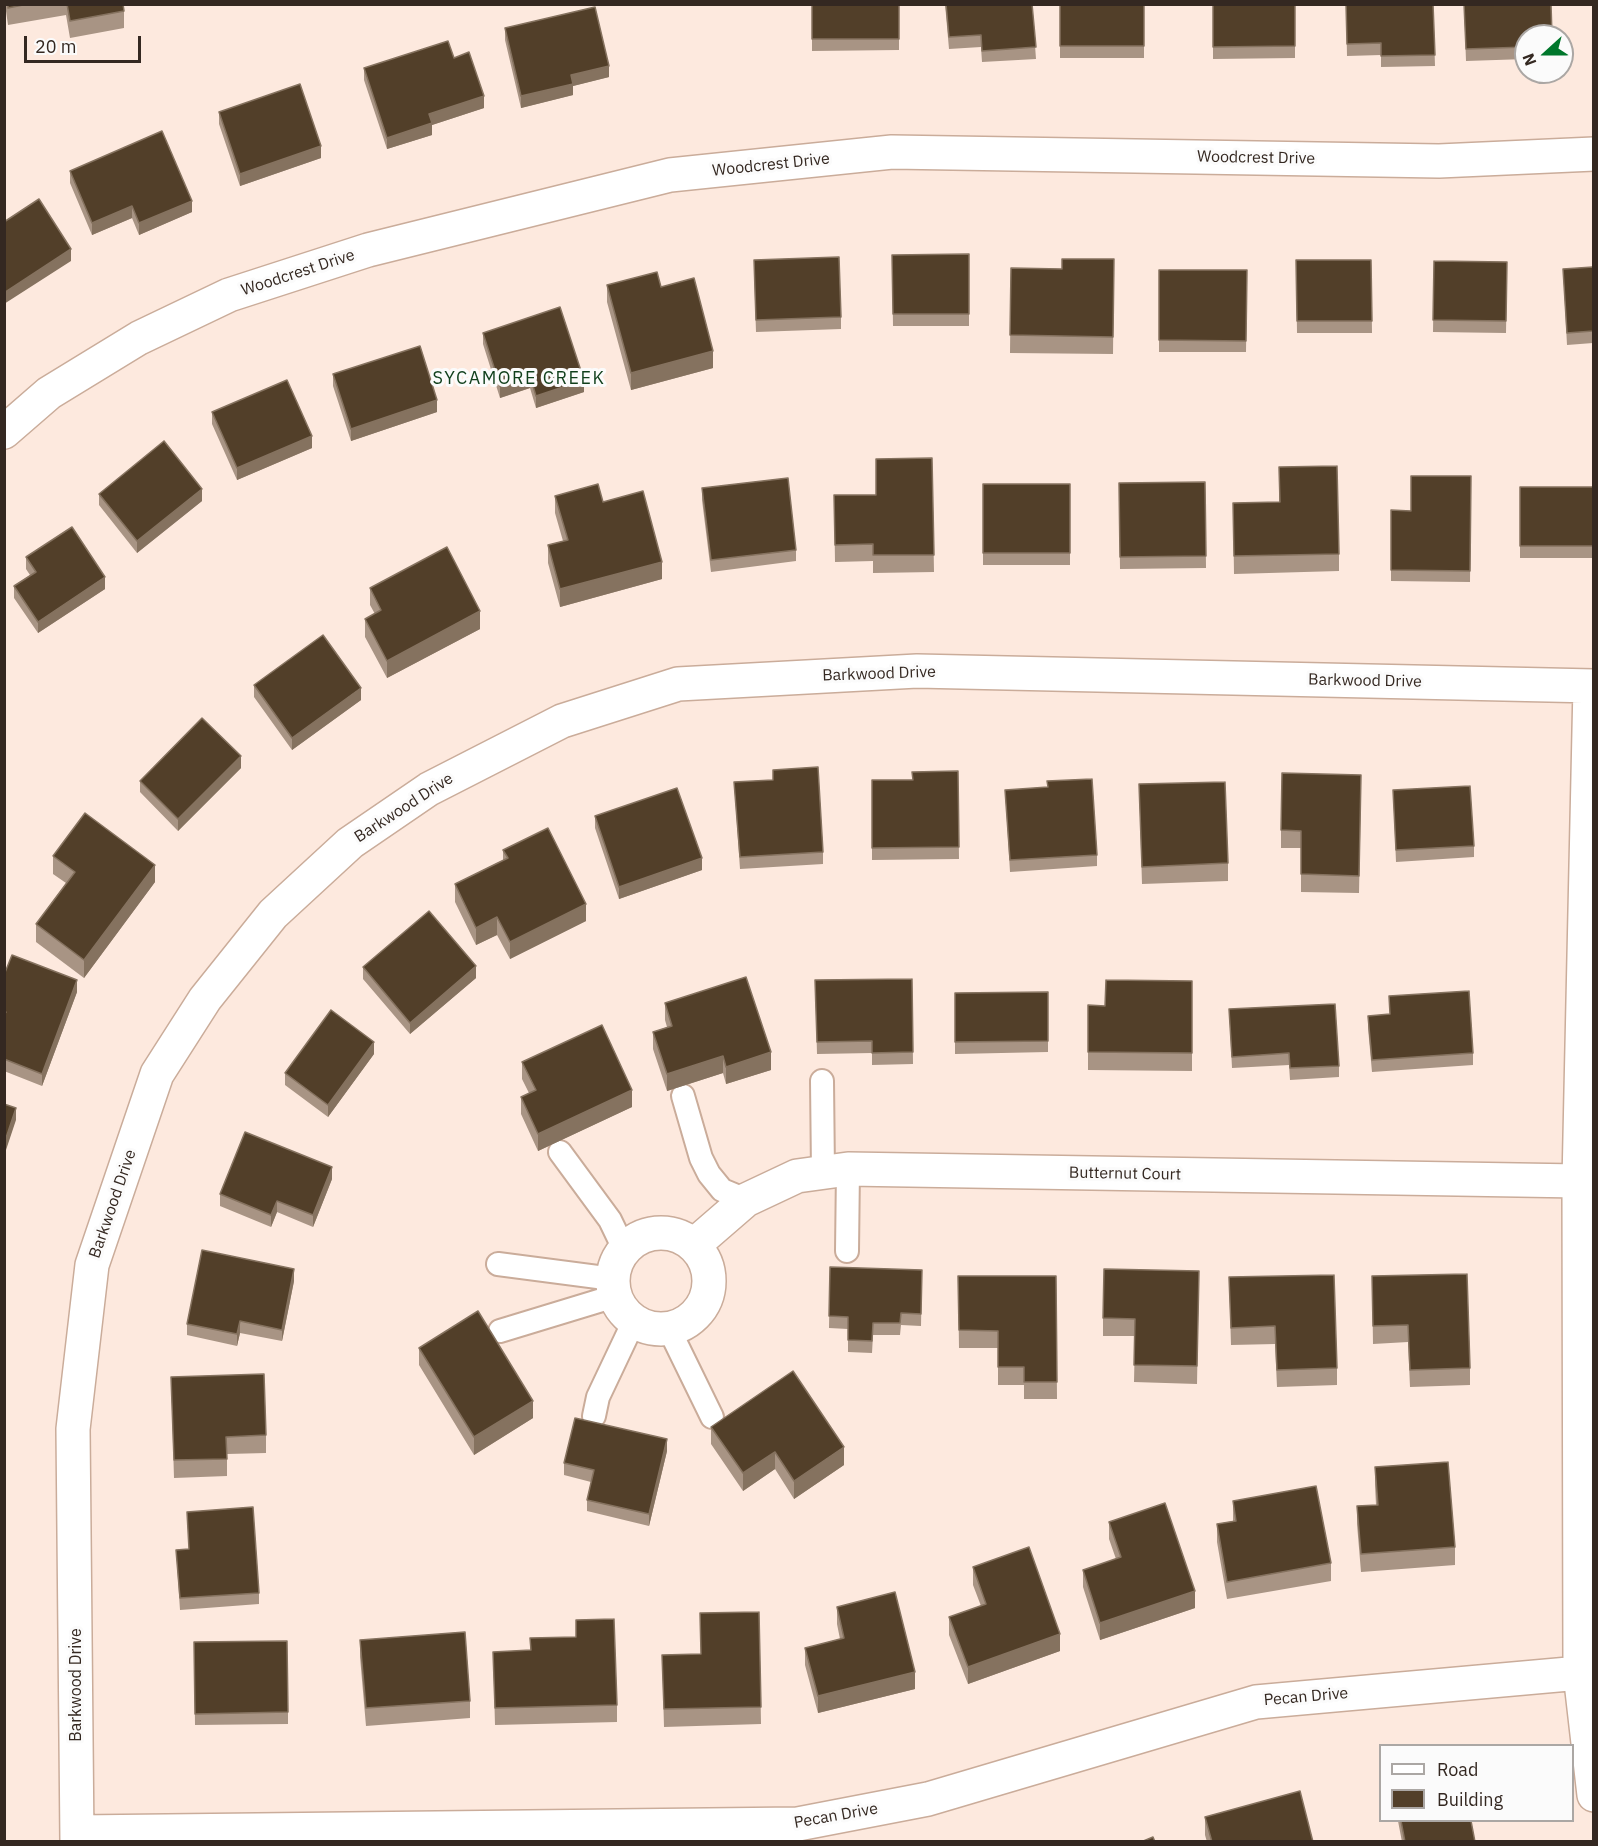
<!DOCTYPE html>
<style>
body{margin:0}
#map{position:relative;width:1598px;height:1846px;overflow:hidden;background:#fde9de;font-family:"IBM Plex Sans",sans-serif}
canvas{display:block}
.frame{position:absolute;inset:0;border:6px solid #342821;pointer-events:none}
.legend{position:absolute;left:1379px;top:1744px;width:195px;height:78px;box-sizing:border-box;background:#fbfbfb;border:2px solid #aba7a4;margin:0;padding:8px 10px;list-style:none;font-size:18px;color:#342821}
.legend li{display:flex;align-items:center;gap:12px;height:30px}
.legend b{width:30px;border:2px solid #aba7a4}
.north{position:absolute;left:1514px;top:24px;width:60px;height:60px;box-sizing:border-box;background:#fbfbfb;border:2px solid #aba7a4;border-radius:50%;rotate:249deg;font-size:16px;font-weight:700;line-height:24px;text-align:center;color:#342821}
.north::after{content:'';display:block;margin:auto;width:21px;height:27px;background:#00772c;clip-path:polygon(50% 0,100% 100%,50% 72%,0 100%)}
.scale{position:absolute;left:24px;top:36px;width:117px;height:27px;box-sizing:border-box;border:3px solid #342821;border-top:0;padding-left:8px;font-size:18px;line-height:21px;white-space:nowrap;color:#342821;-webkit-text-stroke:4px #fbfbfb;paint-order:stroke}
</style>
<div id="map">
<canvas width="1598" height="1846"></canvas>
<div class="frame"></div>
<ul class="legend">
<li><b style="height:8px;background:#fff"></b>Road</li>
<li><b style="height:16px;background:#523f29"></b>Building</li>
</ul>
<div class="north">N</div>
<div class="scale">20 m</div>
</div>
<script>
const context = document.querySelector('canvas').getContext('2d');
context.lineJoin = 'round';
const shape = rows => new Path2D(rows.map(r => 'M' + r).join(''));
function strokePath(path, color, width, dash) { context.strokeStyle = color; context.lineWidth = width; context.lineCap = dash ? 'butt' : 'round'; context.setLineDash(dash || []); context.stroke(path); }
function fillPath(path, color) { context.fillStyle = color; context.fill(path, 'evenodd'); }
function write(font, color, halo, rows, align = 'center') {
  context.font = font + ' "IBM Plex Sans",sans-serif'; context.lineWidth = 6; context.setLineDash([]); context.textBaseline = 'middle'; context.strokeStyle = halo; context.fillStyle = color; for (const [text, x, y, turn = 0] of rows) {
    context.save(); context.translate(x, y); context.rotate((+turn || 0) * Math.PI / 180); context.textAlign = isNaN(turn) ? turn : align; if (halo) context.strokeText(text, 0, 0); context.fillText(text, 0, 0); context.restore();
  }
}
const service = shape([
 [822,1081,823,1172],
 [683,1096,701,1158,709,1174,722,1190,746,1200],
 [560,1152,610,1220,624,1249],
 [847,1251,848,1169],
 [498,1264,613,1279],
 [669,1329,712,1417],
 [500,1331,615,1296],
 [594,1416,598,1397,634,1321]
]);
const minor = shape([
 [4,432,49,393,139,338,229,295,368,250,670,175,892,152,1439,161,1594,154],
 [1590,686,1579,1181,1580,1673,1594,1795],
 '613 1281a48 48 0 1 1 96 0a48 48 0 1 1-96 0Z',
 [694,1245,746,1200,797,1176,848,1169,1579,1181],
 [77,1832,798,1824,928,1799,1256,1702,1580,1673],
 [77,1842,73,1429,92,1265,157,1074,205,999,273,914,350,843,429,789,562,721,678,684,917,671,1594,686]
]);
const wall = shape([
 [5,4,123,4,124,11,124,28,70,38,66,15,8,25],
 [812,4,899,4,899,50,812,51],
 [945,4,1032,4,1036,59,982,62,981,47,949,49],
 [1060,4,1144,4,1144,58,1060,58],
 [1213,4,1295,4,1295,58,1213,59],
 [1346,4,1433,4,1435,66,1381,67,1381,55,1347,56],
 [1464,4,1526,36,1526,59,1466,61],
 [505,28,609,77,573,86,573,95,521,108,505,40],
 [454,58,484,108,432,125,432,135,387,149,364,80,364,68],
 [219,112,321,158,240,186,219,124],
 [70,171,192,212,139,235,132,218,92,235,70,183],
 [892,255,969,314,969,326,893,326],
 [1114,259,1113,354,1010,353,1011,268,1062,269],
 [1296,260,1371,260,1372,333,1297,333],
 [1434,261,1507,262,1506,333,1433,332],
 [1593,267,1593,343,1567,345,1563,269],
 [1159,270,1247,270,1246,352,1159,352],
 [754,271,841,317,841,329,756,332],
 [607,285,661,287,713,368,631,390,607,302],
 [483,333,584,392,536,408,530,388,500,398,483,344],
 [333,374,437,412,351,441,333,386],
 [212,412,312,448,237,480,212,424],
 [932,458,934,572,873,573,873,561,835,562,834,495,876,495],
 [1279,467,1339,554,1339,571,1234,574,1233,503,1279,502],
 [1471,476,1470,582,1391,581,1391,510,1411,511],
 [1205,482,1206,568,1120,569,1119,483],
 [983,484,1070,484,1070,565,983,565],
 [1520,487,1593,487,1593,558,1520,558],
 [702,488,796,550,796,561,711,572,702,500],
 [99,494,202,501,137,553,99,505],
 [555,496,603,502,662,579,560,607,548,563,548,545,563,541,555,513],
 [26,557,105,589,38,633,14,598,14,586,30,575,26,569],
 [370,588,480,629,387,678,365,637,365,619,375,614,370,605],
 [254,685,361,700,292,750,254,697],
 [241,768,178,831,140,792,140,781],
 [958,771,959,859,872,860,872,780,913,780],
 [773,780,823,852,823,864,740,869,734,782],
 [1139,784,1228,863,1228,881,1142,884],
 [1005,790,1097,855,1097,866,1010,872],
 [1393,790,1474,846,1474,857,1396,862],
 [1361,792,1359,893,1301,892,1301,848,1281,848,1281,830],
 [595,816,702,870,619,899,595,828],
 [503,850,586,921,510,959,497,935,476,945,455,902,455,884,503,860],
 [53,856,155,882,84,978,36,942,36,924,66,883,53,874],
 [363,967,476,978,410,1034,363,979],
 [4,975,77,992,42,1086,4,1071],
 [912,979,913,1064,872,1065,872,1053,817,1054,815,980],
 [1192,981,1192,1071,1088,1070,1088,1005,1105,1006],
 [1048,992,1048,1052,955,1054,955,993],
 [1389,996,1473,1053,1473,1065,1372,1072,1368,1028,1368,1016,1390,1014],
 [665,1003,771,1070,726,1084,723,1073,667,1091,653,1049,653,1032,667,1027,665,1020],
 [1229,1009,1339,1066,1339,1077,1290,1080,1289,1065,1232,1068],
 [374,1054,328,1117,285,1085,285,1073],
 [522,1062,632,1107,538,1151,521,1114,521,1097,529,1093,522,1079],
 [332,1179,313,1227,277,1212,271,1227,220,1206,220,1194],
 [830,1267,922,1270,921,1326,901,1325,900,1335,873,1335,872,1353,848,1352,848,1329,829,1328],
 [1199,1271,1197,1384,1134,1382,1135,1336,1103,1336,1103,1318],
 [958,1276,1056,1276,1057,1399,1024,1399,1024,1385,998,1385,998,1348,959,1348],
 [1372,1276,1470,1368,1470,1385,1410,1387,1408,1342,1373,1344],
 [1229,1277,1337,1368,1337,1385,1277,1387,1275,1344,1231,1345],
 [294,1281,282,1341,240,1333,237,1346,187,1335,187,1324],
 [419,1348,533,1418,474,1455,419,1365],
 [171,1377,266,1435,266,1453,227,1454,227,1476,174,1478],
 [711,1427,844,1465,794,1499,775,1469,743,1491,711,1444],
 [667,1451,649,1526,587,1511,587,1500,591,1482,564,1475,564,1463],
 [1375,1467,1455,1547,1455,1565,1361,1572,1357,1524,1357,1506,1376,1505,1375,1485],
 [1233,1501,1331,1563,1331,1581,1227,1599,1217,1542,1217,1524,1233,1521],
 [187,1512,259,1593,259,1604,180,1610,176,1550,189,1549],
 [1109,1522,1195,1608,1100,1640,1083,1587,1083,1570,1116,1559,1109,1539],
 [973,1567,1060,1651,968,1684,949,1635,949,1617,981,1606,973,1585],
 [837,1607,915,1689,818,1713,805,1665,805,1648,840,1639,837,1624],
 [759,1612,761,1724,664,1727,662,1655,701,1654],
 [530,1638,617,1705,617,1722,495,1725,493,1652,530,1650],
 [360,1640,470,1701,470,1718,366,1726,360,1657],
 [194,1642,288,1712,288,1724,195,1725],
 [1205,1817,1313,1842,1207,1842,1205,1835],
 [1398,1821,1471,1821,1475,1842,1402,1842]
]);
const shadedWall = shape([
 [609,66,609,77,573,86,573,95,521,108,521,96,571,75],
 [484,96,484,108,432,125,432,135,387,149,387,138,429,114],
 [321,146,321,158,240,186,240,174],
 [192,201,192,212,139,235,139,223],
 [132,206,132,218,92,235,92,223],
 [71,249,71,261,4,304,4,293],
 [713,351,713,368,631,390,631,373],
 [530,376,530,388,500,398,500,386],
 [584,380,584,392,536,408,536,396],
 [437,400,437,412,351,441,351,429],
 [312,436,312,448,237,480,237,468],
 [202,489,202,501,137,553,137,541],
 [662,562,662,579,560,607,560,589],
 [105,577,105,589,38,633,38,622],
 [480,611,480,629,387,678,387,661],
 [361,688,361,700,292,750,292,738],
 [241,756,241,768,178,831,178,819],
 [702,858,702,870,619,899,619,887],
 [155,865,155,882,84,978,84,960],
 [586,904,586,921,510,959,510,942],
 [497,917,497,935,476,945,476,928],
 [476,966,476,978,410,1034,410,1023],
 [77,980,77,992,42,1086,42,1074],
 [374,1042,374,1054,328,1117,328,1105],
 [771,1052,771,1070,726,1084,726,1067],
 [723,1056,723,1073,667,1091,667,1074],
 [632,1090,632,1107,538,1151,538,1134],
 [16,1108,16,1120,4,1156,4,1144],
 [332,1167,332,1179,313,1227,313,1215],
 [277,1201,277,1212,271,1227,271,1215],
 [294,1269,294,1281,282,1341,282,1330],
 [240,1321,240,1333,237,1346,237,1334],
 [533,1401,533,1418,474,1455,474,1437],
 [667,1439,667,1451,649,1526,649,1514],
 [844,1447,844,1465,794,1499,794,1481],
 [775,1452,775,1469,743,1491,743,1473],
 [1195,1591,1195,1608,1100,1640,1100,1623],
 [1060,1634,1060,1651,968,1684,968,1667],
 [915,1672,915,1689,818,1713,818,1696]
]);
const building = shape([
 [8,4,28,4,8,8,8,4],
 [67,4,123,4,124,11,70,21,67,4],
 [812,4,899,4,899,39,812,39,812,4],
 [946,4,1032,4,1036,47,982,51,981,35,949,37,946,4],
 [1060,4,1144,4,1144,46,1060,46,1060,4],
 [1213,4,1295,4,1295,46,1213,47,1213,4],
 [1346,4,1433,4,1435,55,1381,56,1381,43,1347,44,1346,4],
 [1464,4,1551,4,1552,36,1526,36,1526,47,1466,49,1464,4],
 [595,7,609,66,571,75,573,84,521,96,505,28,595,7],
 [448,41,454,58,469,52,484,96,429,114,432,123,387,138,364,68,448,41],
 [300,84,321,146,240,174,219,112,300,84],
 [162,131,192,201,139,223,132,206,92,223,70,171,162,131],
 [39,199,71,249,4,293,4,222,39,199],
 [969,254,969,314,893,314,892,255,969,254],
 [839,257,841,317,756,320,754,260,839,257],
 [1062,259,1114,259,1113,337,1010,335,1011,268,1062,269,1062,259],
 [1296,260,1371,260,1372,321,1297,321,1296,260],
 [1434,261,1507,262,1506,321,1433,320,1434,261],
 [1593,267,1593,331,1567,333,1563,269,1593,267],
 [1159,270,1247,270,1246,341,1159,340,1159,270],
 [657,272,661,287,694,278,713,351,631,373,607,285,657,272],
 [560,307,584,380,536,396,530,376,500,386,483,333,560,307],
 [420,346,437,400,351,429,333,374,420,346],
 [287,380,312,436,237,468,212,412,287,380],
 [164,441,202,489,137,541,99,494,164,441],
 [932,458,934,555,873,555,873,544,835,545,834,495,876,495,876,459,932,458],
 [1337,466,1339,554,1234,556,1233,503,1280,502,1279,467,1337,466],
 [1411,476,1471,476,1470,571,1391,570,1391,510,1411,511,1411,476],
 [788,478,796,550,711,560,702,488,788,478],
 [1205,482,1206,556,1120,557,1119,483,1205,482],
 [598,484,603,502,643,491,662,562,560,589,548,545,568,540,555,496,598,484],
 [983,484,1070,484,1070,553,983,553,983,484],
 [1520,487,1593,487,1593,546,1520,546,1520,487],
 [72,527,105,577,38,622,14,586,36,572,26,557,72,527],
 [447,547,480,611,387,661,365,619,381,610,370,588,447,547],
 [323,635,361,688,292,738,254,685,323,635],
 [202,718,241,756,178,819,140,781,202,718],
 [818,767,823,852,740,857,734,782,773,780,773,770,818,767],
 [958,771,959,847,872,848,872,780,913,780,912,772,958,771],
 [1282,773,1361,775,1359,876,1301,874,1301,831,1281,830,1282,773],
 [1092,779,1097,855,1010,860,1005,790,1048,787,1047,781,1092,779],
 [1225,782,1228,863,1142,867,1139,784,1225,782],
 [1470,786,1474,846,1396,850,1393,790,1470,786],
 [677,788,702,858,619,887,595,816,677,788],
 [85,813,155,865,84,960,36,924,75,872,53,856,85,813],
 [548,828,586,904,510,942,497,917,476,928,455,884,508,858,503,850,548,828],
 [429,911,476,966,410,1023,363,967,429,911],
 [12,955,77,980,42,1074,4,1059,4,1015,6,1012,4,1012,4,975,12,955],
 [746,977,771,1052,726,1067,723,1056,667,1074,653,1032,672,1026,665,1003,746,977],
 [912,979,913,1052,872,1053,872,1041,817,1042,815,980,912,979],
 [1106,980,1192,981,1192,1053,1088,1052,1088,1005,1105,1006,1106,980],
 [1469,991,1473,1053,1372,1060,1368,1016,1390,1014,1389,996,1469,991],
 [1048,992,1048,1041,955,1042,955,993,1048,992],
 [1335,1004,1339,1066,1290,1068,1289,1053,1232,1057,1229,1009,1335,1004],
 [331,1010,374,1042,328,1105,285,1073,331,1010],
 [602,1025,632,1090,538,1134,521,1097,536,1090,522,1062,602,1025],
 [4,1104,16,1108,4,1144,4,1104],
 [245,1132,332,1167,313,1215,277,1201,271,1215,220,1194,245,1132],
 [202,1250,294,1269,282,1330,240,1321,237,1334,187,1324,202,1250],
 [830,1267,922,1270,921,1314,901,1313,900,1323,873,1323,872,1341,848,1340,848,1317,829,1316,830,1267],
 [1104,1269,1199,1271,1197,1366,1134,1365,1135,1319,1103,1318,1104,1269],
 [1467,1274,1470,1368,1410,1370,1408,1325,1373,1326,1372,1276,1467,1274],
 [1334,1275,1337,1368,1277,1370,1275,1326,1231,1328,1229,1277,1334,1275],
 [958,1276,1056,1276,1057,1382,1024,1382,1024,1367,998,1367,998,1331,959,1330,958,1276],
 [478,1311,533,1401,474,1437,419,1348,478,1311],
 [793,1371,844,1447,794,1481,775,1452,743,1473,711,1427,793,1371],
 [264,1374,266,1435,226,1437,227,1459,174,1460,171,1377,264,1374],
 [575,1418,667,1439,649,1514,587,1500,594,1470,564,1463,575,1418],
 [1448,1462,1455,1547,1361,1554,1357,1506,1378,1505,1375,1467,1448,1462],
 [1316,1486,1331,1563,1227,1582,1217,1524,1236,1521,1233,1501,1316,1486],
 [1165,1503,1195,1591,1100,1623,1083,1570,1121,1557,1109,1522,1165,1503],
 [253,1507,259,1593,180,1598,176,1550,189,1549,187,1512,253,1507],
 [1029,1547,1060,1634,968,1667,949,1617,986,1604,973,1567,1029,1547],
 [895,1592,915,1672,818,1696,805,1648,844,1638,837,1607,895,1592],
 [759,1612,761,1707,664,1709,662,1655,701,1654,700,1613,759,1612],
 [614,1619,617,1705,495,1708,493,1652,531,1650,530,1638,576,1637,576,1620,614,1619],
 [465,1632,470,1701,366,1708,360,1640,465,1632],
 [287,1641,288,1712,195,1714,194,1642,287,1641],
 [1300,1791,1313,1842,1212,1842,1205,1817,1300,1791],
 [1401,1821,1471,1821,1475,1842,1405,1842,1401,1821],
 [1153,1837,1155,1842,1141,1842,1153,1837]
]);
const streetNames = [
 ["Woodcrest Drive",1256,158,1],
 ["Woodcrest Drive",771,165,-6],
 ["Woodcrest Drive",298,273,-18],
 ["Barkwood Drive",879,674,-2],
 ["Barkwood Drive",1365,681,1],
 ["Barkwood Drive",404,808,-33],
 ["Butternut Court",1125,1174,1],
 ["Barkwood Drive",113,1204,-71],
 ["Barkwood Drive",76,1685,-90],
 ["Pecan Drive",1306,1697,-5],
 ["Pecan Drive",836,1816,-10]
];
const neighbourhoodNames = [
 ["SYCAMORE CREEK",519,379]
];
strokePath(service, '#caac9a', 26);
strokePath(minor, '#caac9a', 36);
strokePath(service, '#fff', 22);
strokePath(minor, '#fff', 33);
fillPath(wall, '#a89484');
fillPath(shadedWall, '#85725f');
fillPath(building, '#523f29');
strokePath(building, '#85725f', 1.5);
write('16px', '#342821', '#fbfbfb', streetNames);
context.letterSpacing = '1.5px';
write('18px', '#103f1b', '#fbfbfb', neighbourhoodNames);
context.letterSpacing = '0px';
</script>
